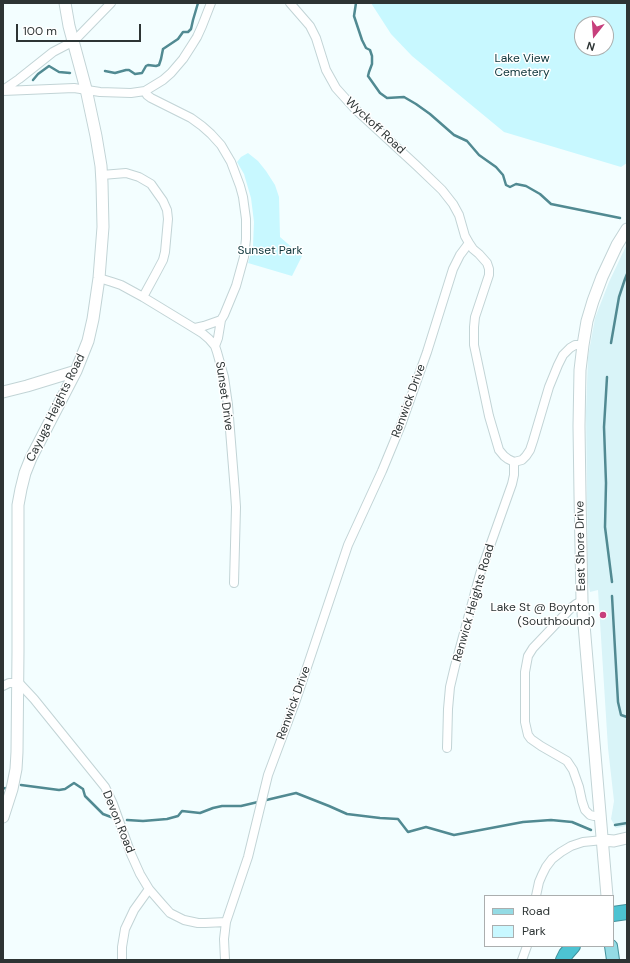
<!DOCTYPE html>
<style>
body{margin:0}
#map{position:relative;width:630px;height:963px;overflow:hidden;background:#f3feff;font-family:"DM Sans",sans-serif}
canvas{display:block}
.frame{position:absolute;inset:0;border:4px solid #2d3434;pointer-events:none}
.legend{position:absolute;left:484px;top:895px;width:130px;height:52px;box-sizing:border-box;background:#fff;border:1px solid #abaeae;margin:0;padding:5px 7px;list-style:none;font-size:12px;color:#2d3434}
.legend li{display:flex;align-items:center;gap:8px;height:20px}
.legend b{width:20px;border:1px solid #abaeae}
.north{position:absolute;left:574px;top:16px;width:40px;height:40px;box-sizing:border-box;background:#fff;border:1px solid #abaeae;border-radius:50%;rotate:197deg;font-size:11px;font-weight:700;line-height:16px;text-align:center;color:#2d3434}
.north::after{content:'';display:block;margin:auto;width:14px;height:18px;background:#c73f7c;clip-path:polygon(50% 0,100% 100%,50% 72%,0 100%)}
.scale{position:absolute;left:16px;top:24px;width:125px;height:18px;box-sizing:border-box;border:2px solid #2d3434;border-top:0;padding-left:5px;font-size:12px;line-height:14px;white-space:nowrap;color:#2d3434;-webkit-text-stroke:3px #fff;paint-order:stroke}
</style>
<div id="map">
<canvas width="630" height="963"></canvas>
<div class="frame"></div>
<ul class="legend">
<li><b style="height:5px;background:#94dbe4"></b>Road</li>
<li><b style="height:11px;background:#c8f8ff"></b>Park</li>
</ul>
<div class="north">N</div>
<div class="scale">100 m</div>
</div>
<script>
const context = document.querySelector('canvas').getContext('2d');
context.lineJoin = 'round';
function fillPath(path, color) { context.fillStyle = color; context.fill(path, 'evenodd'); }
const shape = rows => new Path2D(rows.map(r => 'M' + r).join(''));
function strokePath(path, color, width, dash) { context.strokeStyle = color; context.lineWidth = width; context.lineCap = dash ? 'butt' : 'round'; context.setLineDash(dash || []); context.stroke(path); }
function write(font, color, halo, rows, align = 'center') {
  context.font = font + ' "DM Sans",sans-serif'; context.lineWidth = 3; context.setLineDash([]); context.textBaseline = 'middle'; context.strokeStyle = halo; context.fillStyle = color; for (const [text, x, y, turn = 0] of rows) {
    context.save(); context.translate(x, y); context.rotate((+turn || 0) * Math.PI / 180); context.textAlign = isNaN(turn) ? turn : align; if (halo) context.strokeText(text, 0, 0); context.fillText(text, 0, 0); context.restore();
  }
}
const built = shape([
 [627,244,627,826,616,828,611,819,614,801,608,748,598,590,590,592,588,582,586,412,588,357,595,318,609,282]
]);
const green = shape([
 [371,3,627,3,627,163,621,167,504,132,412,56,391,34],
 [582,24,606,24,606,48,582,48],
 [248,153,258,161,266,171,275,185,279,197,280,237,302,256,292,276,248,263,253,246,254,222,251,198,244,174,237,162,241,157]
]);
const stream = shape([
 [356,3,354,16,362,40,366,48,370,50,372,56,372,64,369,72,368,76,380,93,387,98,404,97,416,104,430,114,454,135,467,141,479,155,496,167,503,175,506,185,510,187,516,184,526,186,540,194,551,204,620,218],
 [105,71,115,73,126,70,129,70,135,74,142,73,146,66,148,65,156,66,159,65,161,59,163,49,178,39,183,32,188,32,191,29,193,20,198,3],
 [33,80,38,74,49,66,59,72,70,73],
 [611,343,619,297,625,279,627,274],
 [607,377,604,427,606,483,605,527,612,582],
 [612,596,618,702,621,715,627,717],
 [21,785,59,790,65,789,74,783,83,789,85,796,103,814,111,817],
 [3,789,5,788],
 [127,820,143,821,167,819,178,816,182,811,200,813,213,808,222,806,241,806,296,793,329,806,347,814,380,818,398,819,408,832,426,827,454,835,523,822,551,820,572,822,591,830],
 [615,825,627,823]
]);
const street = shape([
 [290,3,310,26,316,38,326,70,336,88,354,108,417,166,442,190,453,204,459,215,465,236,469,243,473,249,479,254,487,263,489,269,489,275,475,317,474,327,474,345,489,416,499,450,504,456,508,459,514,462,522,460,526,456,530,450,533,441,549,387,558,365,563,355,570,348,575,345,583,345],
 [3,90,19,79,53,52,74,41,111,3],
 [3,91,74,88,100,92,131,93,145,91,163,80,171,73,183,59,192,45,197,37,202,26,211,3],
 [145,91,147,95,151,98,191,118,202,126,211,134,221,145,231,162,240,186,243,197,246,219,246,239,244,257,236,286,224,315,221,320,218,338,215,346],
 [102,175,126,173,139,177,151,184,163,201,167,210,168,219,165,252,163,260,155,275,143,297],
 [99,278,112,282,121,285,143,297,189,325,202,333,209,339,215,346,217,352,224,377,228,405,235,492,236,507,234,583],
 [195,328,204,326,221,320],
 [582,601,576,604,571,608,533,648,528,656,525,672,525,722,528,735,531,739,541,746,567,761,573,770,579,787,582,801,585,810,590,815,594,816,601,816],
 [3,686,9,683,14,683,20,684,34,699,105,787,113,804,131,854,140,874,149,889,162,904,170,913,184,920,198,923,205,923,226,922],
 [447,748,448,709,450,687,455,666,480,574,512,484,514,475,514,462],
 [536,896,539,882,542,875,546,867,552,859,561,852,571,846,583,842,603,840],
 [122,960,122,947,125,929,134,910,149,889],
 [225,960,224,939,226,922,248,857,268,775,296,700,348,545,382,471,401,425,427,352,453,269,460,255,469,243],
 [522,960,527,946]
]);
const secondary = shape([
 [3,392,27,386,76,371],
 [3,817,12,789,16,769,17,752,18,651,18,505,21,489,25,473,31,458,76,371,88,341,93,319,99,278,103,227,102,183,101,166,96,136,86,89,69,26,65,3],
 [603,840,614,841,627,838],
 [607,896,582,601,580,495,579,426,580,370,583,345,587,321,593,301,602,277,617,245,627,229]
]);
const primary = shape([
 [611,946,613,960]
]);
const highway = shape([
 [613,914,627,912],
 [563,960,566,954,573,946]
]);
const markers = [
 [603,615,4,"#c73f7c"]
];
const parkNames = [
 ["Lake View",522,59],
 ["Cemetery",522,73],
 ["Sunset Park",270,251]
];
const streetNames = [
 ["Wyckoff Road",375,126,43],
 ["Sunset Drive",224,396,82],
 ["Renwick Drive",409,401,-70],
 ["Cayuga Heights Road",56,408,-64],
 ["East Shore Drive",581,546,-91],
 ["Renwick Heights Road",474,603,-74],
 ["Renwick Drive",294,703,-70],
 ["Devon Road",118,822,68]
];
const poiNames = [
 ["Lake St @ Boynton",595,608],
 ["(Southbound)",595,622]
];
fillPath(built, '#d9f4f8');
fillPath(green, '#c8f8ff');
strokePath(stream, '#518a92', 2.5);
strokePath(street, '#c2d4d6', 10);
strokePath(secondary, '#c2d4d6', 13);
strokePath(primary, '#42919b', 14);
strokePath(highway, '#42919b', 16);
strokePath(street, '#fff', 8);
strokePath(secondary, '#fff', 11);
strokePath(primary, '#94dbe4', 12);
strokePath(highway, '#4dc3d2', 14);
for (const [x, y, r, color] of markers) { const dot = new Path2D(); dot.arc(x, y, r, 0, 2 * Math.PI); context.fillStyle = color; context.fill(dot); strokePath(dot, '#fff', 1.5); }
write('12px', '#0e353a', '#fff', parkNames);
write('12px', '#2d3434', '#fff', streetNames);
write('12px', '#2d3434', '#fff', poiNames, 'right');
</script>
